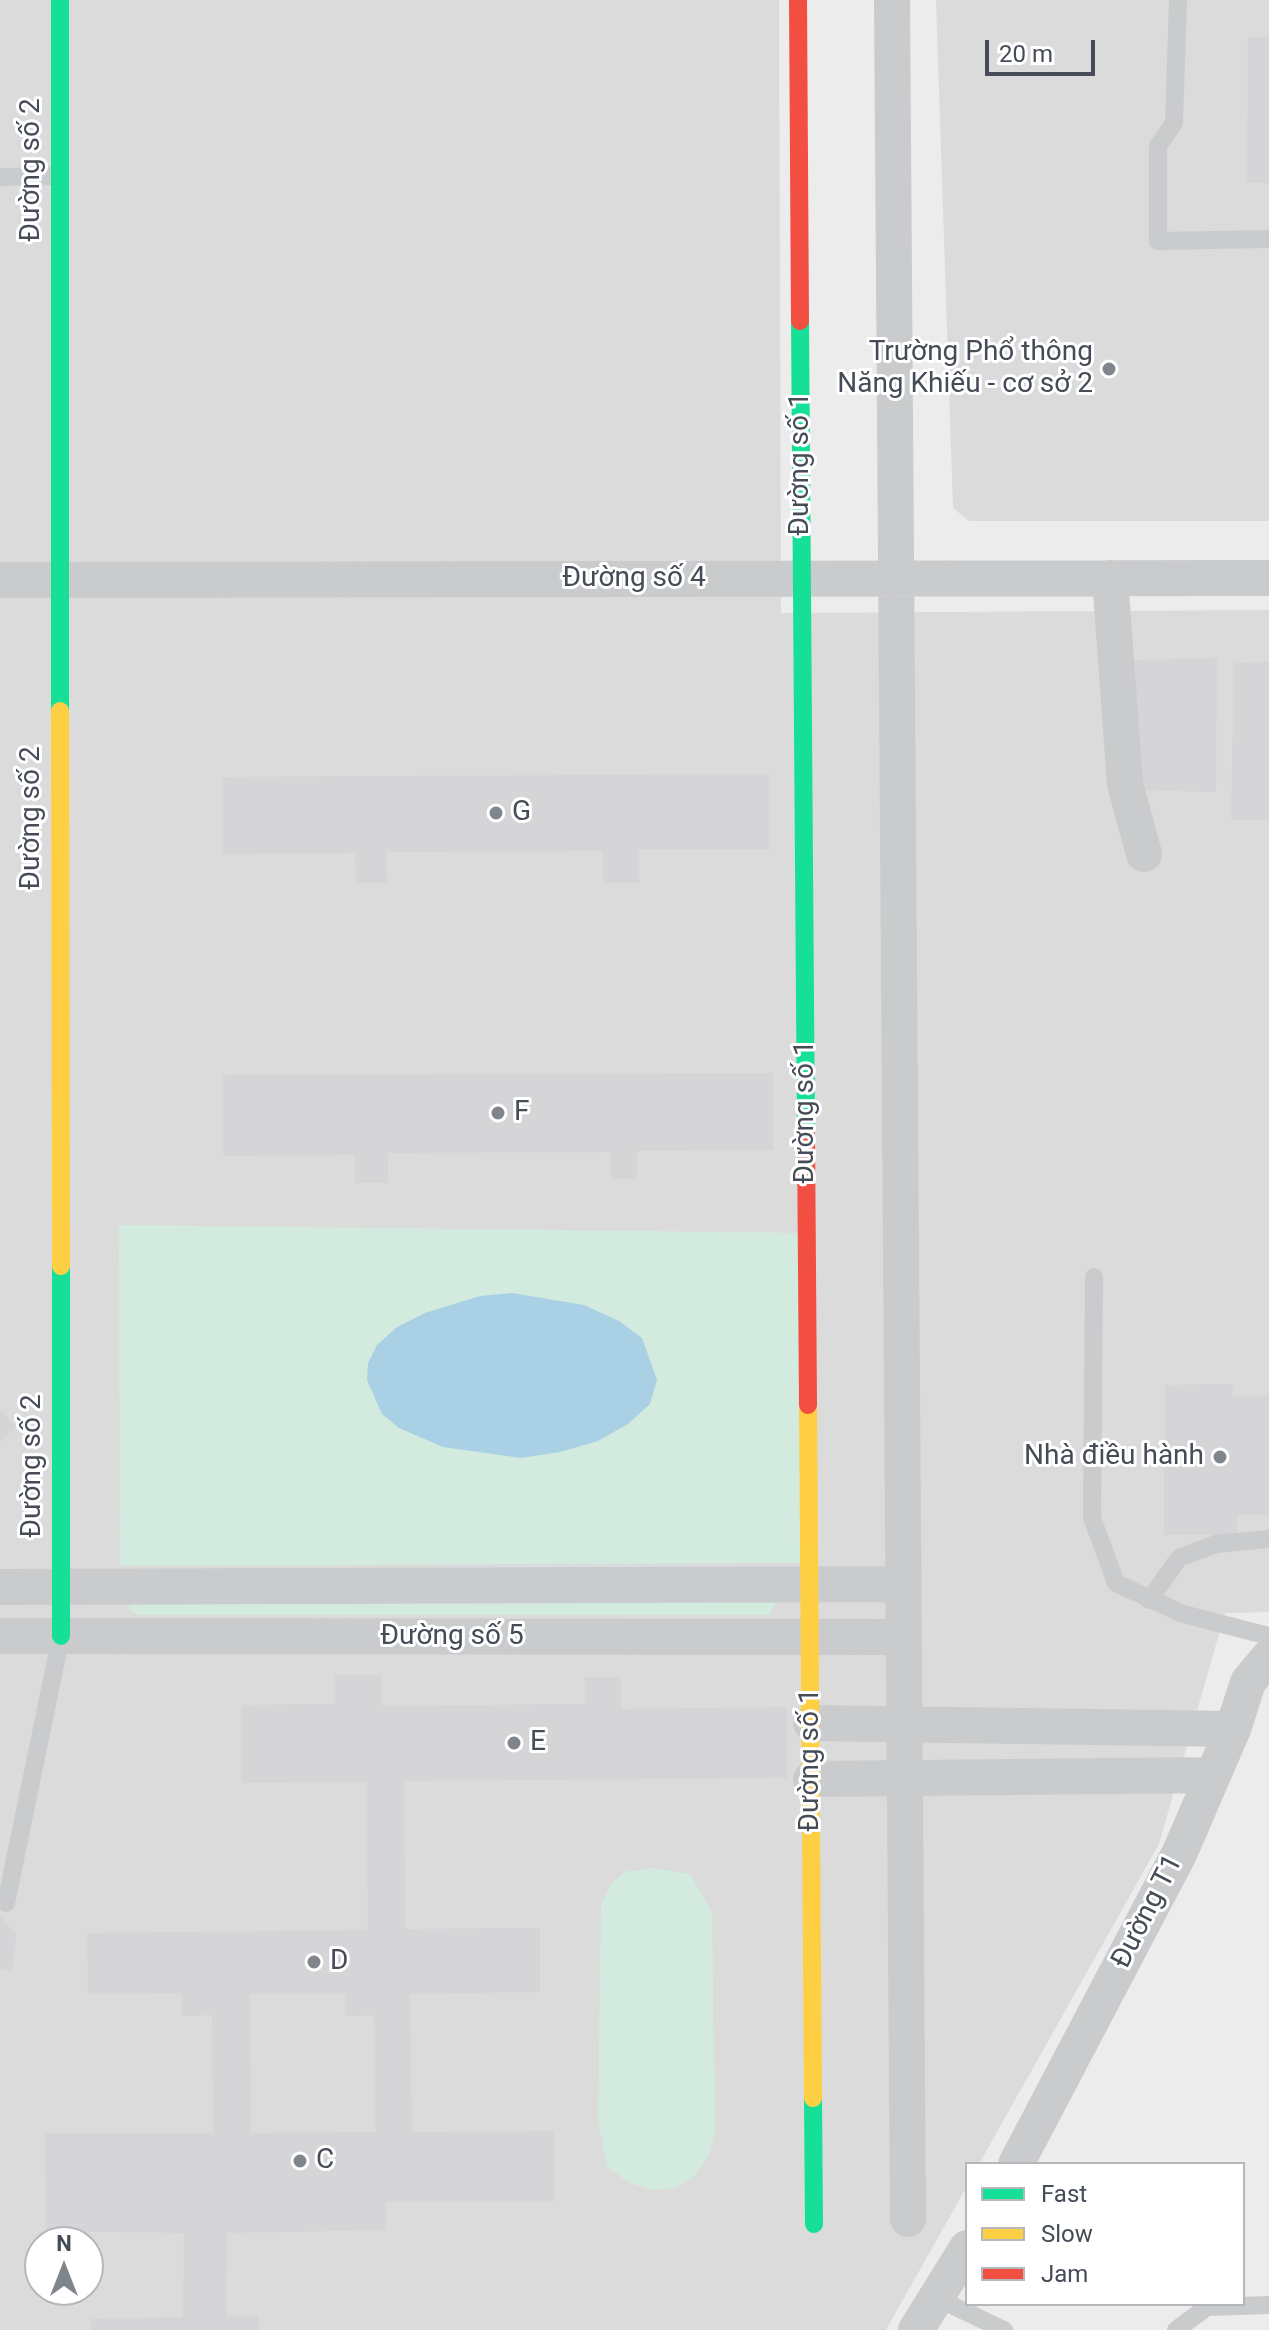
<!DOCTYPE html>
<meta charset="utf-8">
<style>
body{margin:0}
#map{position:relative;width:1269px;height:2330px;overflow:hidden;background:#edecec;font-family:Roboto,sans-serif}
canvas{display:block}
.legend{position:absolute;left:965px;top:2162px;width:280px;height:144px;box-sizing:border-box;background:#fff;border:2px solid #b5b7bc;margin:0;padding:10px 14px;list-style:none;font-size:24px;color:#464c57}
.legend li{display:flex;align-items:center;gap:16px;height:40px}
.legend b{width:40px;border:2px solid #b5b7bc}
.north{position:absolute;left:24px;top:2226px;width:80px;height:80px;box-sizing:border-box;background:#fff;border:2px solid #b5b7bc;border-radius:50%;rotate:0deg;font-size:22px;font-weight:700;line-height:32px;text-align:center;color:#464c57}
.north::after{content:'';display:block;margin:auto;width:28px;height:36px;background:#80848b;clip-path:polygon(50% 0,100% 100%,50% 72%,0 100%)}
.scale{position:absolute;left:985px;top:40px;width:110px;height:36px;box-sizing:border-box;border:4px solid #464c57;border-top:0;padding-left:10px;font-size:24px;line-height:28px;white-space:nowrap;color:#464c57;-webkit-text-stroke:6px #fff;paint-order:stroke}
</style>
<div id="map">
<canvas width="1269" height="2330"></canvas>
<ul class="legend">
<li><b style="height:10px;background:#16e098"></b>Fast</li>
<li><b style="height:10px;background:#ffcf43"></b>Slow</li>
<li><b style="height:10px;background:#f24e42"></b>Jam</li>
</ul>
<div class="north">N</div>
<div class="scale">20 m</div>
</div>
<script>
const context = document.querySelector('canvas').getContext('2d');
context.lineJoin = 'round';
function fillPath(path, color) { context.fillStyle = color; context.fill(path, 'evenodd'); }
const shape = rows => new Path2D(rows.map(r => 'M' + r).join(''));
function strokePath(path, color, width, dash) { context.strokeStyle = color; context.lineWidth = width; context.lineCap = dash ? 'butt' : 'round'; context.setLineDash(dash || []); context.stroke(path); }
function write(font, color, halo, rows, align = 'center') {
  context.font = font + ' Roboto,sans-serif'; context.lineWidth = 6; context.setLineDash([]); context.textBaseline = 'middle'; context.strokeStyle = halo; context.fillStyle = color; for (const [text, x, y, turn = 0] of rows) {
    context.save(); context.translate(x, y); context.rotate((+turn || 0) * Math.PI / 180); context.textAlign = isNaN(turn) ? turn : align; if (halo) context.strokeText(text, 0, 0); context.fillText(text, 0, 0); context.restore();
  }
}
const education = shape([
 [0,0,779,0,781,613,1269,610,1269,1612,1225,1613,1159,1844,979,2164,967,2164,967,2186,886,2330,0,2330],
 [40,2242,88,2242,88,2290,40,2290],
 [936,0,1269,0,1269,521,969,521,953,508]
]);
const green = shape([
 [119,1225,814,1233,805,1563,120,1566],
 [772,1597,776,1603,769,1615,137,1615,129,1609,130,1601],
 [653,1868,690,1874,712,1912,715,2131,710,2153,696,2175,676,2188,652,2190,630,2183,607,2167,598,2120,601,1906,610,1885,624,1872]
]);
const water = shape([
 [512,1293,584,1305,619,1321,642,1338,657,1380,650,1404,628,1424,598,1441,560,1452,521,1458,443,1447,399,1428,382,1414,367,1380,368,1363,377,1345,397,1327,425,1313,480,1296]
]);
const building = shape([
 [1248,37,1269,37,1269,183,1247,183],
 [1217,658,1216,792,1134,790,1133,660],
 [1269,662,1269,820,1231,820,1234,663],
 [769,774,769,849,639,849,639,883,603,883,603,851,386,852,387,883,356,883,355,853,223,854,223,777],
 [773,1073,773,1150,637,1151,637,1179,610,1179,610,1152,388,1153,388,1183,355,1183,355,1155,223,1156,223,1075],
 [1233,1384,1233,1396,1269,1395,1269,1515,1237,1515,1237,1535,1164,1535,1164,1464,1171,1464,1171,1450,1165,1450,1165,1385],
 [0,1409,16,1427,0,1443],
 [335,1675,381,1675,382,1706,586,1704,585,1677,621,1677,621,1709,787,1707,787,1778,404,1781,405,1929,540,1928,540,1992,410,1994,412,2132,554,2131,554,2202,386,2202,386,2230,227,2233,226,2316,259,2315,259,2330,91,2330,91,2319,183,2317,184,2233,46,2231,45,2133,213,2133,212,2015,182,2016,182,1993,88,1994,87,1933,368,1930,366,1782,242,1783,241,1705,335,1704],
 [250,1994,345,1994,345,2016,374,2015,375,2132,251,2133],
 [0,1916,16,1935,12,1970,0,1970]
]);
const lane = shape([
 [1178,0,1174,123,1158,146,1158,241,1269,239],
 [0,177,60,176],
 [1094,1277,1092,1518,1116,1583,1183,1614,1269,1636],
 [1149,1600,1179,1558,1216,1544,1269,1539],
 [6,1903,61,1636],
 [937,2298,1004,2330],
 [1176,2330,1207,2307,1269,2305]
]);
const street = shape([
 [892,0,908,2219],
 [1110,578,1125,784,1144,854],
 [0,580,1269,578],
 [0,1587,904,1584],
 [0,1636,904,1637],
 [811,1723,1233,1729],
 [811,1779,1212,1775],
 [1016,2164,1180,1852,1233,1729,1248,1682,1269,1657],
 [916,2330,967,2248]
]);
const fast = shape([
 [60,0,60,711],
 [800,321,806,1134],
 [61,1266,61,1636],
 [813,2098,814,2224]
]);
const slow = shape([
 [60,711,61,1266],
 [808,1405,813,2098]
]);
const jam = shape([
 [798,0,800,321],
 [806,1134,808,1405]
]);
const markers = [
 [1109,369,8,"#80848b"],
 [496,813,8,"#80848b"],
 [498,1113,8,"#80848b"],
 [1220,1457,8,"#80848b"],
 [514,1743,8,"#80848b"],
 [314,1962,8,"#80848b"],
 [300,2161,8,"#80848b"]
];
const streetNames = [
 ["Đường số 2",32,170,-90],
 ["Đường số 1",801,464,-90],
 ["Đường số 4",634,579],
 ["Đường số 2",32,818,-90],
 ["Đường số 1",806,1112,-90],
 ["Đường số 2",33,1466,-90],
 ["Đường số 5",452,1637],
 ["Đường số 1",811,1760,-90],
 ["Đường T1",1148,1912,-63]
];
const poiNames = [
 ["Trường Phổ thông",1093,353,"right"],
 ["Năng Khiếu - cơ sở 2",1093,385,"right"],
 ["G",512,813],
 ["F",514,1113],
 ["Nhà điều hành",1204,1457,"right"],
 ["E",530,1743],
 ["D",330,1962],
 ["C",316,2161]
];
fillPath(education, '#dbdbdc');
fillPath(green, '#d3eadf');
fillPath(water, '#aad0e5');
fillPath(building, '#d5d4d7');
strokePath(lane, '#c9cbcd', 18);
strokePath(street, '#c9cbcd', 36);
strokePath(fast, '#16e098', 18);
strokePath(slow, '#ffcf43', 18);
strokePath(jam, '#f24e42', 18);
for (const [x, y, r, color] of markers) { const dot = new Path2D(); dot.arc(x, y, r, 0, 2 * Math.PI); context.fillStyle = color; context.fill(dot); strokePath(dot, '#fff', 3); }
write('28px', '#464c57', '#fff', streetNames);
write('28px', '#464c57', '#fff', poiNames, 'left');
</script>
